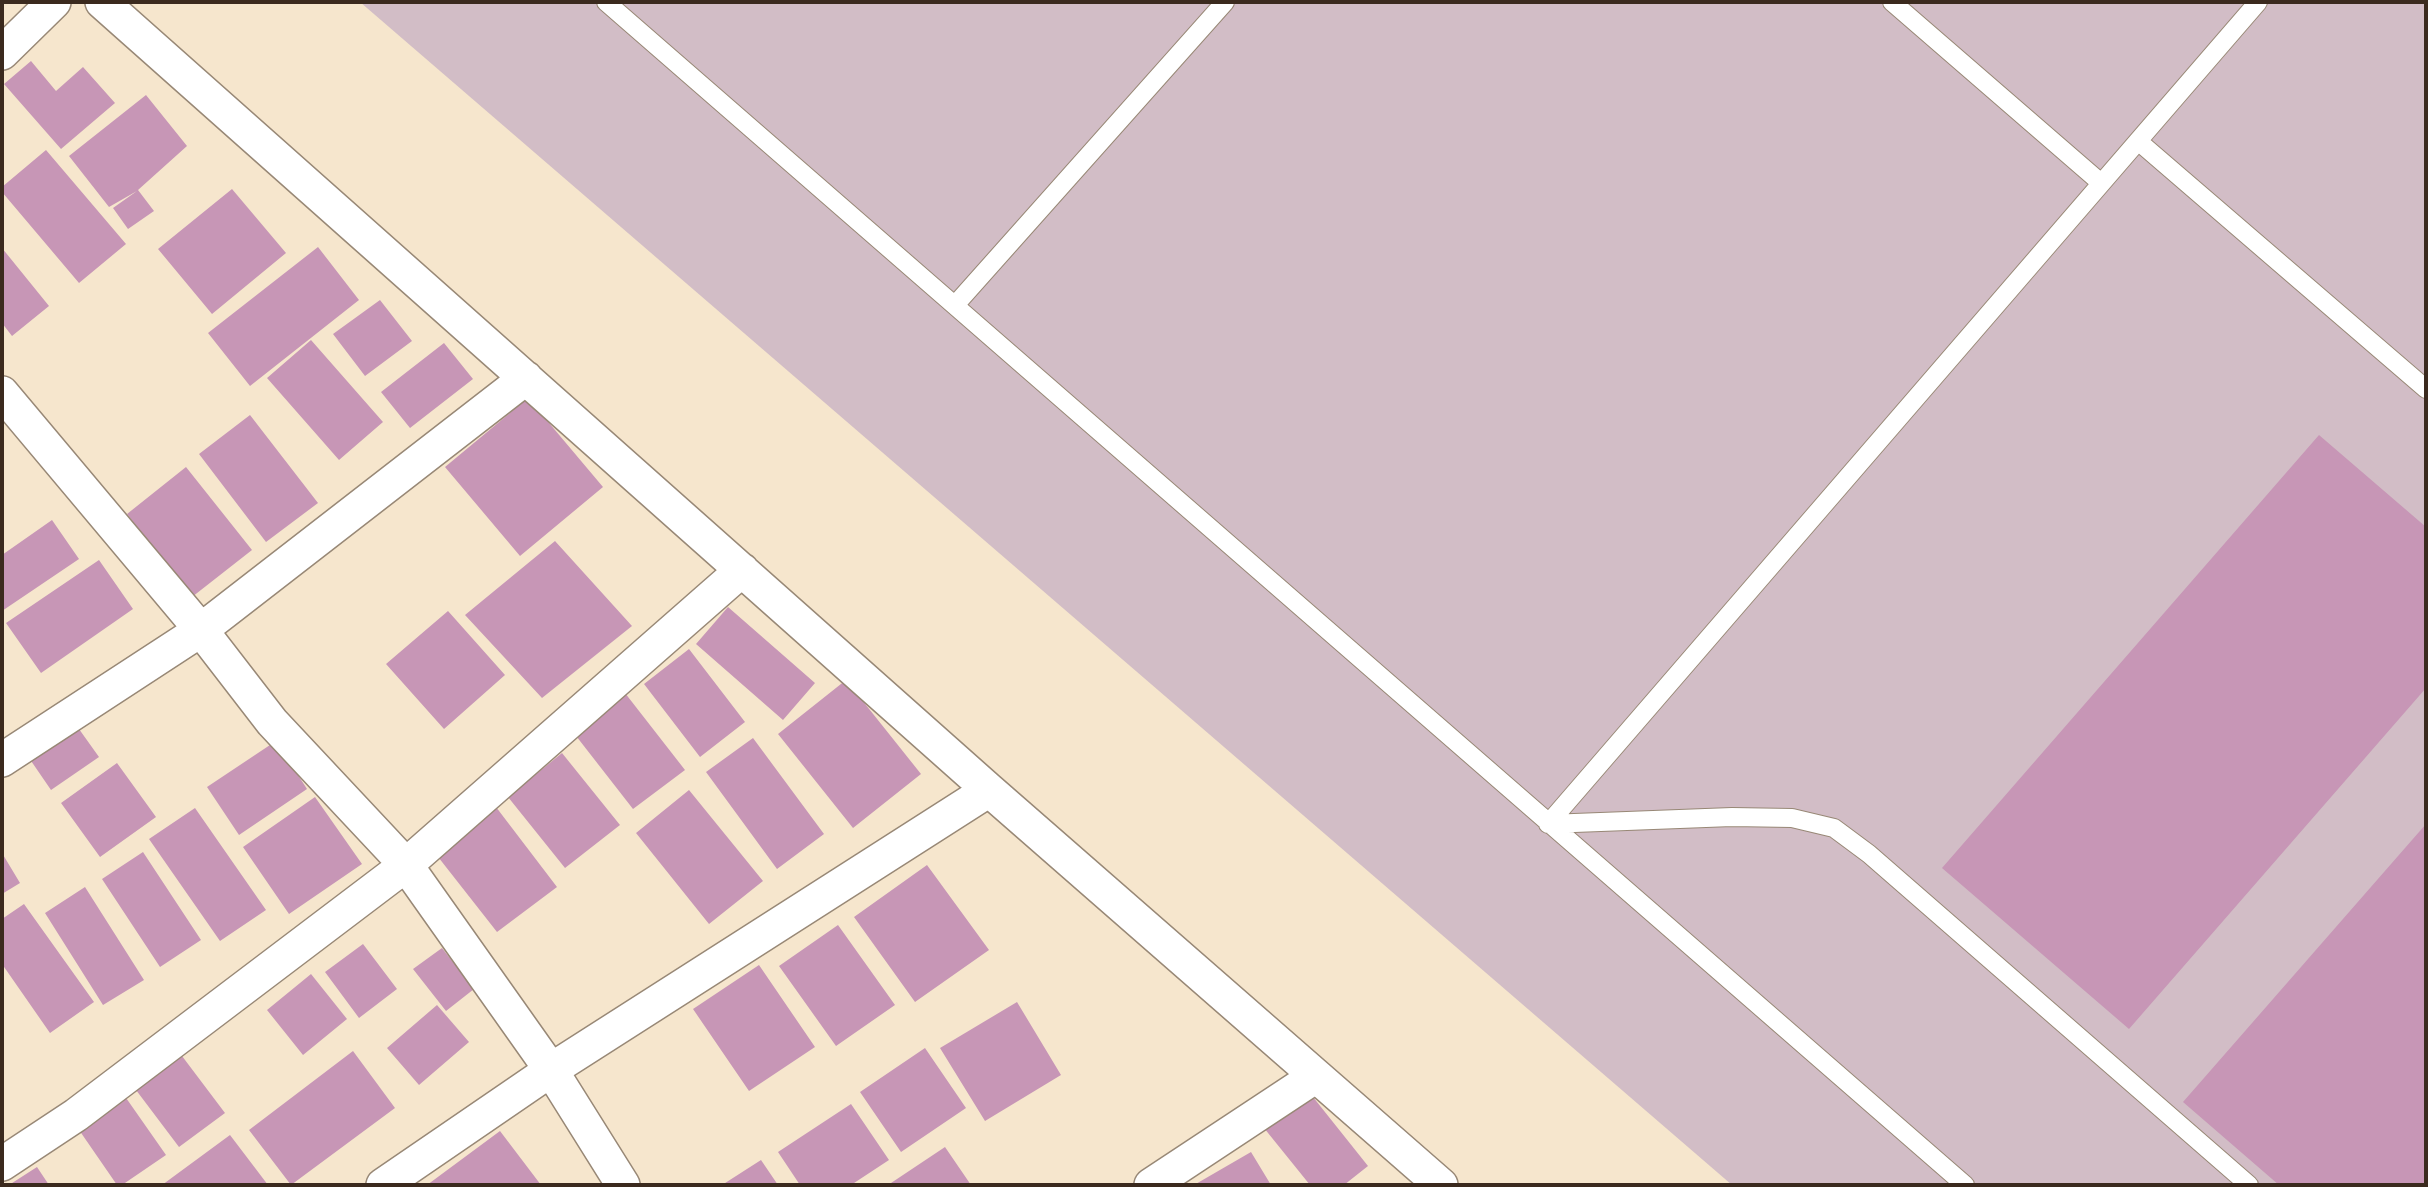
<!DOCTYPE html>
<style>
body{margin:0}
#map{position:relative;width:2428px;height:1187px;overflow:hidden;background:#f6e6cd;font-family:Kalam,sans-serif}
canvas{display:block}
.frame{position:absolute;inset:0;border:4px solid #3b2a1e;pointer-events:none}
</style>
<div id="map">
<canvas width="2428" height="1187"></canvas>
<div class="frame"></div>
</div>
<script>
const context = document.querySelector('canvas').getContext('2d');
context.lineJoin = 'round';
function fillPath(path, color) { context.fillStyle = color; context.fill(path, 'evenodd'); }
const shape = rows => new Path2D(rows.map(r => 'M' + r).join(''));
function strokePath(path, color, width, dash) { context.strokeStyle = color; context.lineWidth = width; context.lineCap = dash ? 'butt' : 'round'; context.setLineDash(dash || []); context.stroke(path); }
const industrial = shape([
 [360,2,2426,2,2426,1185,1732,1185]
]);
const building = shape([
 [31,61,56,91,83,67,115,103,61,149,4,84],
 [146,95,187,146,138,190,154,211,128,229,113,208,137,191,109,207,69,156],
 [46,150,126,244,79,283,2,192,2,187],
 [232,189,286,253,212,314,158,249],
 [318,247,359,300,250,386,208,333],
 [2,248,49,306,12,336,2,323],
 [380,300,412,341,365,376,333,334],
 [311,340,383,422,339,460,267,378],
 [444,343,473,379,410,428,381,392],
 [528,398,603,487,520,556,445,467],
 [250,415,318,503,266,542,199,454],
 [2319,435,2426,527,2426,688,2129,1029,1942,868],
 [186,467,252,550,192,597,127,514],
 [52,520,79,559,2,611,2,555],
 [555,541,632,626,542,698,465,615],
 [99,560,133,609,41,673,6,623],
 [728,607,815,683,783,720,696,644],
 [448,611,505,675,444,729,386,664],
 [689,649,745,722,700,757,644,684],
 [846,680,921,774,853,828,778,734],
 [625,693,685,770,633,809,573,732],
 [74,722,99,757,51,790,27,755],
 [753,738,824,834,777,869,706,772],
 [276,741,307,789,239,835,207,787],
 [562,753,620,825,565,868,508,797],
 [117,763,156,817,100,857,61,803],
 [689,790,763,881,709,924,636,833],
 [315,797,362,864,289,914,243,847],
 [496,807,557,887,497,932,435,853],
 [195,808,266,910,220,941,149,839],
 [2426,824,2426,1185,2279,1185,2183,1102],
 [143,852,201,940,160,967,102,879],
 [2,853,20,883,2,894],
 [927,865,989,950,915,1002,854,917],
 [85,887,144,980,103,1005,45,913],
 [24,904,94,1002,50,1033,2,964,2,919],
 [838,925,895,1005,836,1046,779,966],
 [363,944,397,989,359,1018,325,972],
 [442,948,474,989,446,1011,413,969],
 [759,965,815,1047,749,1091,693,1009],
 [311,974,347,1019,303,1055,267,1010],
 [1017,1002,1061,1075,985,1121,940,1048],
 [437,1005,469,1042,419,1085,387,1048],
 [925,1048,966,1108,901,1152,860,1092],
 [353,1051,395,1108,291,1185,249,1130],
 [182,1056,225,1113,179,1147,136,1090],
 [1309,1092,1368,1166,1344,1185,1310,1185,1264,1128],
 [124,1095,166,1155,122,1185,117,1185,77,1127],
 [851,1104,889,1160,851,1185,800,1185,778,1152],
 [500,1131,541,1185,427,1185],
 [230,1135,268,1185,162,1185],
 [945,1147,971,1185,888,1185],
 [1251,1152,1271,1185,1194,1185],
 [761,1160,778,1185,722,1185],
 [37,1167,49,1185,9,1185]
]);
const lane = shape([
 [606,2,1965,1185],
 [1892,2,2101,183],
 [2138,141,2426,389],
 [956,304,1225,2],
 [1548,824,2258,2],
 [1548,824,1732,817,1792,818,1834,828,1869,854,2249,1185]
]);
const street = shape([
 [102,2,989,790,1441,1185],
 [2,53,54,2],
 [2,393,201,630,272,722,406,865,551,1070,623,1185],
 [2,760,201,630,526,378],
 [2,1164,76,1115,406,865,742,570],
 [383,1185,551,1070,989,790],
 [1151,1185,1316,1076]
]);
fillPath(industrial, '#d2bdc6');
fillPath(building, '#c796b6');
strokePath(lane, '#988876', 20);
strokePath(street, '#988876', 36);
strokePath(lane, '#fff', 18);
strokePath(street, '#fff', 33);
</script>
